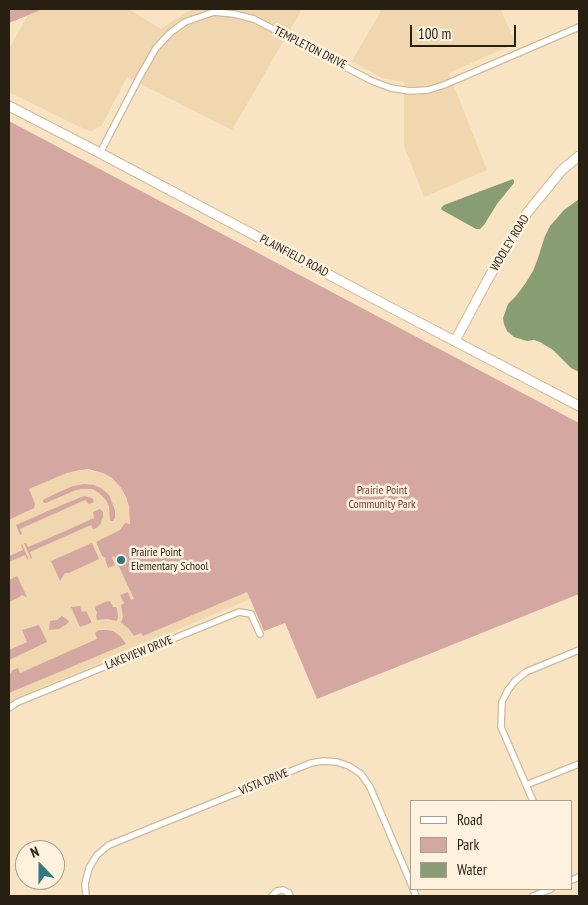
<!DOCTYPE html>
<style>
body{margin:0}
#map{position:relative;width:588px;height:905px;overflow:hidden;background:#f8e3c2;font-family:"PT Sans Narrow",sans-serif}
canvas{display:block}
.frame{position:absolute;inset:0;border:10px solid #261f12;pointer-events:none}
.legend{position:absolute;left:410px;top:800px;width:162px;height:90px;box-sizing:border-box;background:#fef2de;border:1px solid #a89e8c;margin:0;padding:6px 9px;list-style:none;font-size:15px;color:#261f12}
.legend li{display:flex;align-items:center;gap:10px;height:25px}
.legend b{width:25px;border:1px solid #a89e8c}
.north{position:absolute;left:15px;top:840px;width:50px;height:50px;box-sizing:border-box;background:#fef2de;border:1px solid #a89e8c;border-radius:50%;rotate:338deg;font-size:14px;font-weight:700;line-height:20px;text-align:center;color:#261f12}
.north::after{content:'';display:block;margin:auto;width:18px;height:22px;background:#317981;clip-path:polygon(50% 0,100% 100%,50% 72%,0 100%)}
.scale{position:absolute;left:410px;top:25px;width:106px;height:22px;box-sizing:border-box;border:2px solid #261f12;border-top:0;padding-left:6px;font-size:15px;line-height:18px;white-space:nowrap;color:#261f12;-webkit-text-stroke:4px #fef2de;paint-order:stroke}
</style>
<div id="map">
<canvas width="588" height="905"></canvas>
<div class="frame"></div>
<ul class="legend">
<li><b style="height:6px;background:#fff"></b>Road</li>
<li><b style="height:14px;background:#d4a8a1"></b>Park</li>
<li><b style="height:14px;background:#899d74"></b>Water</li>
</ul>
<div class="north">N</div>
<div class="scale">100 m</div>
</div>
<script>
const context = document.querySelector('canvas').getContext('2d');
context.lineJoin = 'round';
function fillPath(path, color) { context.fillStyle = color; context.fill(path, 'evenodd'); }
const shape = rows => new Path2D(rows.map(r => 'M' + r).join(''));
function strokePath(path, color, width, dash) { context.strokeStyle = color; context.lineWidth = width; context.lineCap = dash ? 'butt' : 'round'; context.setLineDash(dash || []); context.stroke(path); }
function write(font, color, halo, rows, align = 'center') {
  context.font = font + ' "PT Sans Narrow",sans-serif'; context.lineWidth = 5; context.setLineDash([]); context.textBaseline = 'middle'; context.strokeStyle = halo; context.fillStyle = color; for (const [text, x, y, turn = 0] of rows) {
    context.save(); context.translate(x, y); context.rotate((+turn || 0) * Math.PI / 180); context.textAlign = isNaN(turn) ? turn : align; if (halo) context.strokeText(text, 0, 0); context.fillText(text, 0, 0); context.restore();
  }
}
const built = shape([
 [9,9,128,9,161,29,174,20,185,13,195,9,302,9,232,130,127,77,102,125,92,131,86,130,9,92,9,49,27,16,9,23],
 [382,9,500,9,516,43,449,73,487,170,424,197,404,146,404,82,382,78,352,61],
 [84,469,103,473,109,476,121,488,128,503,131,516,130,527,204,495,250,599,19,697,9,703,9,520,30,510,29,489,67,473]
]);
const green = shape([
 [9,9,43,9,9,23],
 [9,121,579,423,579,594,317,699,285,623,264,631,247,592,143,636,141,633,134,636,128,628,121,623,123,617,121,605,124,603,120,595,128,592,131,600,134,599,114,556,112,557,115,565,108,568,105,559,106,558,102,556,96,542,120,530,125,523,130,524,129,506,126,497,121,488,112,478,103,473,88,469,80,470,67,473,29,489,35,504,34,508,9,520],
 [84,484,94,485,101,488,109,495,115,510,115,518,113,521,111,521,110,520,109,506,106,500,99,493,92,489,81,489,76,490,48,502,45,503,43,502,43,500,57,493,73,486],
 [84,496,92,498,93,499,94,502,89,504,85,500,20,529,22,534,20,535,16,525,57,507],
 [100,509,103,512,103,517,101,523,97,528,93,529,91,525,30,552,32,558,31,559,24,543,26,543,28,547,63,532,94,518,93,512],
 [92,543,99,559,69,573,65,573,60,581,51,561],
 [22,544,29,560,27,559,25,555,9,562,9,556,23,550,21,545],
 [17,576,27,597,21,595,20,597,9,602,9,580],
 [110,601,113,607,116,607,117,609,118,618,117,621,107,619,97,620,96,617,97,612,95,609,96,606,105,602],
 [80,606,82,612,86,611,91,621,91,623,80,627,71,607],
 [62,616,69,621,67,624,59,629,49,630,50,621,57,620],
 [39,625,47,642,9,660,9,650,27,642,22,630],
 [99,630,106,630,113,631,120,636,126,644,9,693,9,675,13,670,18,668,20,673,97,639,95,633]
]);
const water = shape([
 [513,179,514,181,514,183,497,204,484,225,480,229,476,229,442,210,441,208,444,205],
 [579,199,579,372,571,368,553,350,540,342,534,340,527,341,514,337,507,331,504,324,503,318,508,304,516,296,525,284,533,271,538,258,545,236,550,226,564,210]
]);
const street = shape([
 [100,153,140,76,156,48,170,33,185,22,214,12,234,14,254,19,372,81,391,88,410,91,428,90,444,85,579,27],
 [9,708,18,702,239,612,251,614,260,634],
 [526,785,579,764],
 [533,801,501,727,502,702,508,690,515,681,526,672,579,650],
 [572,880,579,877],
 [413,889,416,896],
 [86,896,85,884,89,868,97,855,109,845,311,763,323,761,337,762,349,766,361,774,370,787,412,886],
 [272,896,277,891,283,890,289,893,290,896],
 [533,896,551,889]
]);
const secondary = shape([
 [9,106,100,153,399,312,579,406],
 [455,341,488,279,527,213,562,170,579,156]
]);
const markers = [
 [121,560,5,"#317981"]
];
const streetNames = [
 ["TEMPLETON DRIVE",310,48,27],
 ["WOOLEY ROAD",510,243,-59],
 ["PLAINFIELD ROAD",294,256,28],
 ["LAKEVIEW DRIVE",139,653,-22],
 ["VISTA DRIVE",264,782,-22]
];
const parkNames = [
 ["Prairie Point",382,491],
 ["Community Park",382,505]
];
const poiNames = [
 ["Prairie Point",131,553],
 ["Elementary School",131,567]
];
fillPath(built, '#f0d7b0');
fillPath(green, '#d4a8a1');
fillPath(water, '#899d74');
strokePath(street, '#ceba99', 8);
strokePath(secondary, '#ceba99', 11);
strokePath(street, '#fff', 5.5);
strokePath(secondary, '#fff', 9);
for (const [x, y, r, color] of markers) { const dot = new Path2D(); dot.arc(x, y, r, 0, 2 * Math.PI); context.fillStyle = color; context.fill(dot); strokePath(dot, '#fef2de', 2); }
write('12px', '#261f12', '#fef2de', streetNames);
write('12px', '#7a3830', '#fef2de', parkNames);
write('12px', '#261f12', '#fef2de', poiNames, 'left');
</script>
